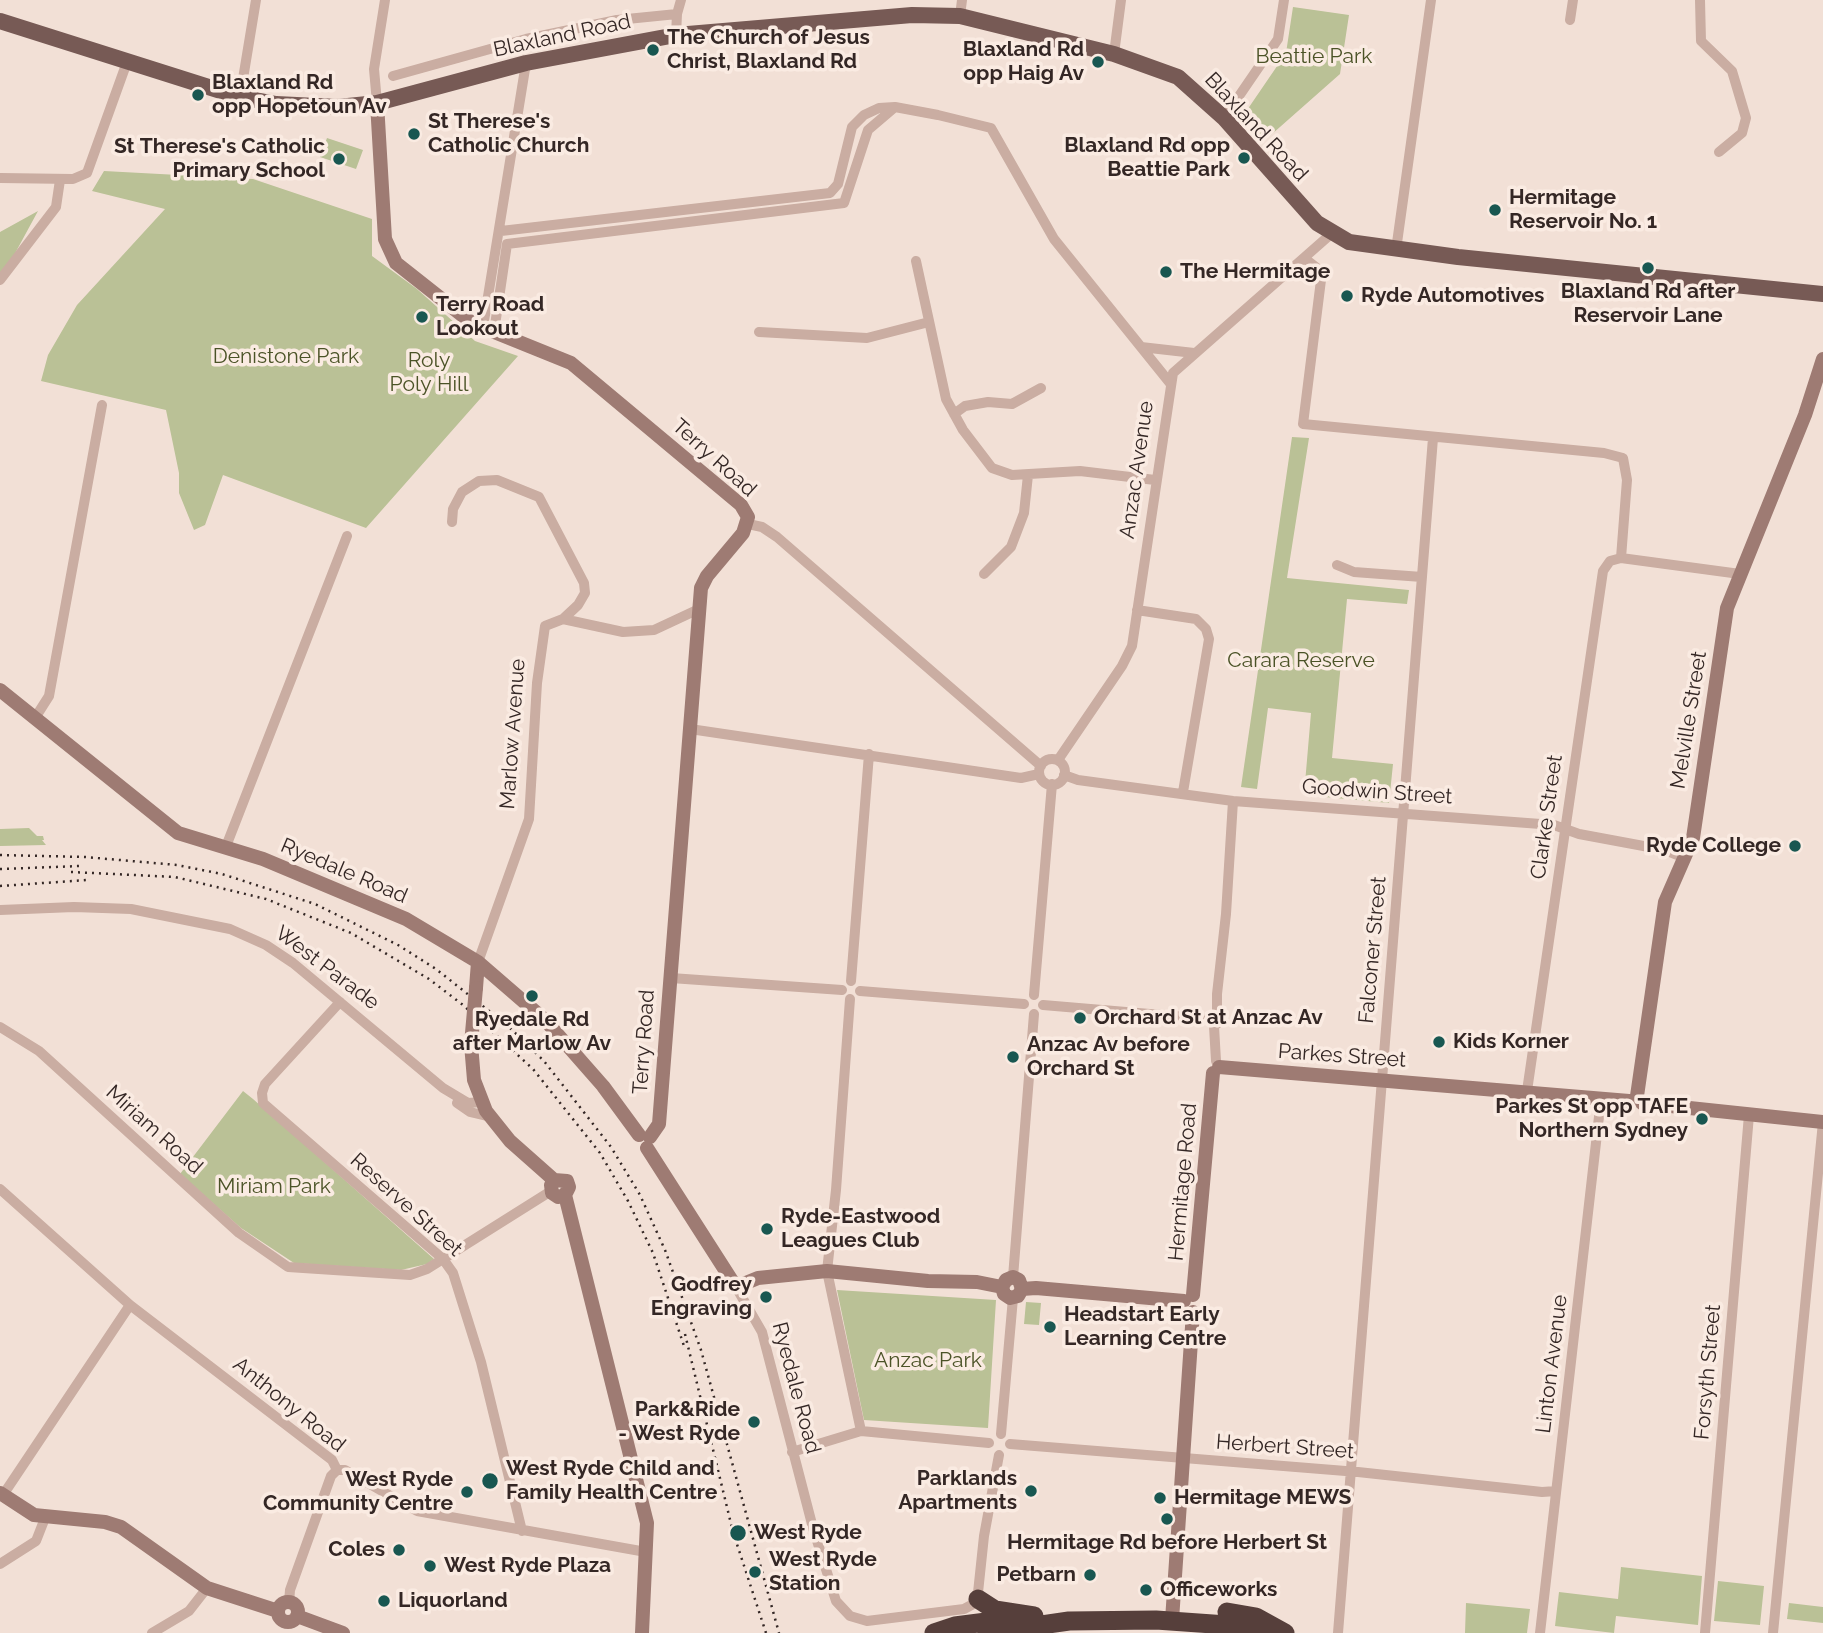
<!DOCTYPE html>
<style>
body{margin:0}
canvas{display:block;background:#f2e0d6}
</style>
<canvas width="1823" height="1633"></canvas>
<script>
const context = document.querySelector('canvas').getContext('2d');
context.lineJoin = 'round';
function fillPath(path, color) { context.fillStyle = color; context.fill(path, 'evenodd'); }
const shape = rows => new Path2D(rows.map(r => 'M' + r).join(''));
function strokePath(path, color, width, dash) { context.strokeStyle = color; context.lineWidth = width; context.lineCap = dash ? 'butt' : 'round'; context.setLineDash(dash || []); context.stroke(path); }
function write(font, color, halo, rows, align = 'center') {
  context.font = font + ' Raleway,sans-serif'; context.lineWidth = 7; context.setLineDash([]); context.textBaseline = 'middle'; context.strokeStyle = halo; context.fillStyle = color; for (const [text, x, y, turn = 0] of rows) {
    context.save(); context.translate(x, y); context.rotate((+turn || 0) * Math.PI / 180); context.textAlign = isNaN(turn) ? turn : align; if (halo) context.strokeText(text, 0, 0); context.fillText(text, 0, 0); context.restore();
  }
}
const green = shape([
 [1293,7,1349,15,1340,74,1263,142,1243,116,1286,53],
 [327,138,363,150,356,169,320,157],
 [104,171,253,179,372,219,372,256,417,289,475,341,518,356,366,528,223,475,205,525,194,530,179,493,179,473,166,410,41,381,48,355,77,305,165,209,92,191],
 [38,211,0,281,0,232],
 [1292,437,1309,438,1287,578,1409,590,1407,604,1347,599,1332,758,1393,764,1389,803,1304,795,1311,713,1268,708,1257,789,1241,787],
 [29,828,37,836,43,836,44,840,42,840,46,845,0,846,0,829],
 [243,1091,253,1099,434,1259,427,1264,401,1270,294,1263,241,1228,180,1174],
 [837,1290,996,1300,988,1428,864,1420],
 [1026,1302,1041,1303,1039,1325,1024,1324],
 [1621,1567,1702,1576,1698,1625,1616,1616,1614,1633,1555,1626,1559,1592,1618,1599],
 [1718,1581,1764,1586,1760,1625,1714,1621],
 [1466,1603,1530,1609,1527,1633,1465,1633],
 [1789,1603,1823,1607,1823,1623,1787,1619]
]);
const street = shape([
 [1700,0,1701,41,1732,71,1746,118,1742,133,1719,152],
 [960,16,962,0],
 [1570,20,1573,0],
 [676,35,677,14,681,0],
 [1114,54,1121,0],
 [393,76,526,39,617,20,677,14],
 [240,97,256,0],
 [377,103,374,69,385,0],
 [1224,118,1278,39,1284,0],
 [0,178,73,179,87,173,127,62],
 [501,231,830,193,838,184,852,127,864,115,879,108,895,107,938,115,991,128,1054,239,1141,347,1194,353],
 [1396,250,1431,0],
 [1304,258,1322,272,1303,424,1604,453,1623,458,1627,480,1621,558],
 [916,261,946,399,963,430,992,468,1012,475,1080,471,1155,480],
 [0,280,56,207,60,180],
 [483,327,526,63],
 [494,332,507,244,844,203,868,130,895,107],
 [759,332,867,338,929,322],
 [1141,347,1170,383],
 [954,414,965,406,988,402,1012,404,1041,388],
 [452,522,453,509,462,492,479,481,497,480,539,497,584,583,585,593,578,605,563,619,545,626,537,683,529,819,478,962],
 [748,524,762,527,777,537,1041,766],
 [1337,565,1354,572,1422,577],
 [984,574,1011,547,1024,513,1028,475],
 [1137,610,1196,619,1206,629,1209,639,1183,792],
 [563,619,623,632,654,630,699,609],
 [35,718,49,696,102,405],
 [690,729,1021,778,1039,774],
 '1039 772a13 13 0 1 1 26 0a13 13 0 1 1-26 0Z',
 [1058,760,1122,666,1132,646,1173,373,1331,234],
 [1064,775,1078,780,1233,801,1554,825,1579,834,1665,850,1685,858],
 [225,849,347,536],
 [0,910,74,907,131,909,230,929,266,945,293,963,443,1088,468,1103,482,1102],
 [671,978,842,990],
 [851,981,869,754],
 [860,991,1024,1004],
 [1034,995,1052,784],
 [850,999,836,1190,827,1271,861,1431],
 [340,1002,265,1084,262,1093,263,1103,443,1259,453,1273,481,1362,522,1531],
 [1043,1005,1209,1019],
 [1214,1026,1221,1021,1217,1014,1217,994,1226,914,1233,801],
 [1214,1026,1216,1061],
 [0,1027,39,1051,239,1233,288,1267,410,1275,427,1269,551,1191],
 [1527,1091,1603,571,1610,561,1621,558,1740,574],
 [457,1103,470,1112,491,1117],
 [0,1189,130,1305,332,1460,337,1470],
 [1013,1277,1034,1014],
 [736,1287,762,1332,813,1528,836,1601,850,1616,867,1621,964,1609,977,1602,984,1536,999,1455],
 [1001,1434,1013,1298],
 [1010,1444,1358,1472,1542,1492,1556,1491],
 [792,1452,861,1431,989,1443],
 [337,1470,345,1470,417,1511,646,1552],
 [3,1495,130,1305],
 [0,1564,36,1541,45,1518],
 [289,1603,290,1590,331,1476,337,1470],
 [152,1633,189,1611,207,1588],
 [1338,1633,1433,438],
 [1540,1633,1601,1099],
 [1705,1633,1749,1115],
 [1773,1633,1823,1122]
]);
const secondary = shape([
 [377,103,385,239,396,263,472,323,571,363,741,505,748,517,743,533,707,576,701,588,659,1124,650,1137],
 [0,690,178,833,263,859,406,919,478,962,545,1020,603,1086,639,1135],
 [476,988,478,962],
 [471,1044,474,1080,486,1111,510,1141,554,1180],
 [1219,1067,1629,1101],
 [1637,1096,1665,902,1693,838,1727,608,1805,415,1823,359],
 [1642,1103,1823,1122],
 [647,1148,736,1287,758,1278,827,1271,928,1281,977,1282,1002,1287],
 [554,1180,551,1185,552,1193,558,1197,565,1195],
 [554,1180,567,1181,569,1187,565,1195],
 [565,1195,647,1523,642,1633],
 [1002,1287,1006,1280,1013,1277,1019,1280,1022,1289],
 [1002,1287,1004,1294,1010,1298,1018,1296,1022,1289],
 [1022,1289,1036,1288,1184,1301],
 [1193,1295,1213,1073],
 [0,1493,34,1515,105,1522,121,1527,207,1588,278,1611],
 '278 1612a10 10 0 1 1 20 0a10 10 0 1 1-20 0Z',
 [297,1616,343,1633],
 [1172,1620,1193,1312]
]);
const primary = shape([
 [0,21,240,97,276,104,338,107,377,103,526,63,676,35,912,15,960,16,1114,54,1178,77,1224,118,1317,223,1349,242,1458,257,1823,294]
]);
const highway = shape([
 [978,1599,995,1610,1034,1616],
 [1227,1612,1256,1617,1285,1633],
 [934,1633,955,1626,1002,1620],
 [987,1633,1069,1621,1156,1620,1241,1626,1260,1633]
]);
const rail = shape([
 [0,855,85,857,177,865,222,874,315,904,398,945,436,969,508,1026,544,1061,611,1147,640,1195,665,1250,701,1350,779,1633],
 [0,869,80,866],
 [71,872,175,877,266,899,351,933,429,979,463,1005,533,1069,600,1153,628,1201,653,1253,684,1346],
 [0,886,87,880],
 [685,1334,733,1532,766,1633]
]);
const secondaryBridge = shape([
 [471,1044,476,988]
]);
const markers = [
 [653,50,7,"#195751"],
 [1098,62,7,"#195751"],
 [198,95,7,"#195751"],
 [414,134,7,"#195751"],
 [1244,158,7,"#195751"],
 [339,159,7,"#195751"],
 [1495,210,7,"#195751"],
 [1648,268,7,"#195751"],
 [1166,272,7,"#195751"],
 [1347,296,7,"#195751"],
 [422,317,7,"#195751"],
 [1795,846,7,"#195751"],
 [532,996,7,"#195751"],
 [1080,1018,7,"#195751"],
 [1439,1042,7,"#195751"],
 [1013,1057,7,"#195751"],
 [1702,1119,7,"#195751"],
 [767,1229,7,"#195751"],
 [766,1297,7,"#195751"],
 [1050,1327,7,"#195751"],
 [754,1422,7,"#195751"],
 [490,1481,9,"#195751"],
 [1031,1491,7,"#195751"],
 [467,1492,7,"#195751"],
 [1160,1498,7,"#195751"],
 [1167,1519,7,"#195751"],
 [738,1533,9,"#195751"],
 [399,1550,7,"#195751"],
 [430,1566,7,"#195751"],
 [755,1572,7,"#195751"],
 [1090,1575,7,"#195751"],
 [1146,1590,7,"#195751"],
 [384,1601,7,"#195751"]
];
const streetNames = [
 ["Blaxland Road",562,36,-12],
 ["Blaxland Road",1256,127,47],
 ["Terry Road",714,458,42],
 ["Anzac Avenue",1137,470,-82],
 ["Melville Street",1689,720,-81],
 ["Marlow Avenue",513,734,-86],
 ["Goodwin Street",1377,792,4],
 ["Clarke Street",1547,817,-82],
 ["Ryedale Road",344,871,23],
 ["Falconer Street",1373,950,-85],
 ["West Parade",327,968,37],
 ["Terry Road",644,1042,-86],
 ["Parkes Street",1342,1056,4],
 ["Miriam Road",154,1130,42],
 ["Hermitage Road",1183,1182,-85],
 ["Reserve Street",406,1205,42],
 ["Linton Avenue",1552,1364,-83],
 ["Forsyth Street",1708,1372,-85],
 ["Ryedale Road",796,1388,75],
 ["Anthony Road",289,1405,39],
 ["Herbert Street",1285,1447,4]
];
const poiNames = [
 ["The Church of Jesus",667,38],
 ["Christ, Blaxland Rd",667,62],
 ["Blaxland Rd",1084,50,"right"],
 ["opp Haig Av",1084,74,"right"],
 ["Blaxland Rd",212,83],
 ["opp Hopetoun Av",212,107],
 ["St Therese's",428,122],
 ["Catholic Church",428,146],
 ["Blaxland Rd opp",1230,146,"right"],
 ["Beattie Park",1230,170,"right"],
 ["St Therese's Catholic",325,147,"right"],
 ["Primary School",325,171,"right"],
 ["Hermitage",1509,198],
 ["Reservoir No. 1",1509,222],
 ["The Hermitage",1180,272],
 ["Blaxland Rd after",1648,292,"center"],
 ["Reservoir Lane",1648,316,"center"],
 ["Ryde Automotives",1361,296],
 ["Terry Road",436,305],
 ["Lookout",436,329],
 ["Ryde College",1781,846,"right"],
 ["Orchard St at Anzac Av",1094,1018],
 ["Ryedale Rd",532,1020,"center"],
 ["after Marlow Av",532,1044,"center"],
 ["Kids Korner",1453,1042],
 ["Anzac Av before",1027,1045],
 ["Orchard St",1027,1069],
 ["Parkes St opp TAFE",1688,1107,"right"],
 ["Northern Sydney",1688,1131,"right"],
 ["Ryde-Eastwood",781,1217],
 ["Leagues Club",781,1241],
 ["Godfrey",752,1285,"right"],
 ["Engraving",752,1309,"right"],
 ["Headstart Early",1064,1315],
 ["Learning Centre",1064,1339],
 ["Park&Ride",740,1410,"right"],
 ["- West Ryde",740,1434,"right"],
 ["West Ryde Child and",506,1469],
 ["Family Health Centre",506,1493],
 ["Parklands",1017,1479,"right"],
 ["Apartments",1017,1503,"right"],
 ["West Ryde",453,1480,"right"],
 ["Community Centre",453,1504,"right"],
 ["Hermitage MEWS",1174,1498],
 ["West Ryde",754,1533],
 ["Hermitage Rd before Herbert St",1167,1543,"center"],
 ["Coles",385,1550,"right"],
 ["West Ryde",769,1560],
 ["Station",769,1584],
 ["West Ryde Plaza",444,1566],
 ["Petbarn",1076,1575,"right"],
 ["Officeworks",1160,1590],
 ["Liquorland",398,1601]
];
const parkNames = [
 ["Beattie Park",1314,57],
 ["Denistone Park",286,357],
 ["Roly",429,361],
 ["Poly Hill",429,385],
 ["Carara Reserve",1301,661],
 ["Miriam Park",274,1187],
 ["Anzac Park",928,1361]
];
fillPath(green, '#bac196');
strokePath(street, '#caada2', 10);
strokePath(secondary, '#9e7b73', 14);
strokePath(primary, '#775a55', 16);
strokePath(highway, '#563f3b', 19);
strokePath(rail, '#342725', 2.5, [2, 5]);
strokePath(secondaryBridge, '#9e7b73', 14);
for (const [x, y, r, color] of markers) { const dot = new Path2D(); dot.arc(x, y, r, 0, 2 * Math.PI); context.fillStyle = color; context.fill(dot); strokePath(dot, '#faebe2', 2.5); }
write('21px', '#342725', '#faebe2', streetNames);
write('bold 21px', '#342725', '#faebe2', poiNames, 'left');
write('21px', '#4b5327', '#faebe2', parkNames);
</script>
